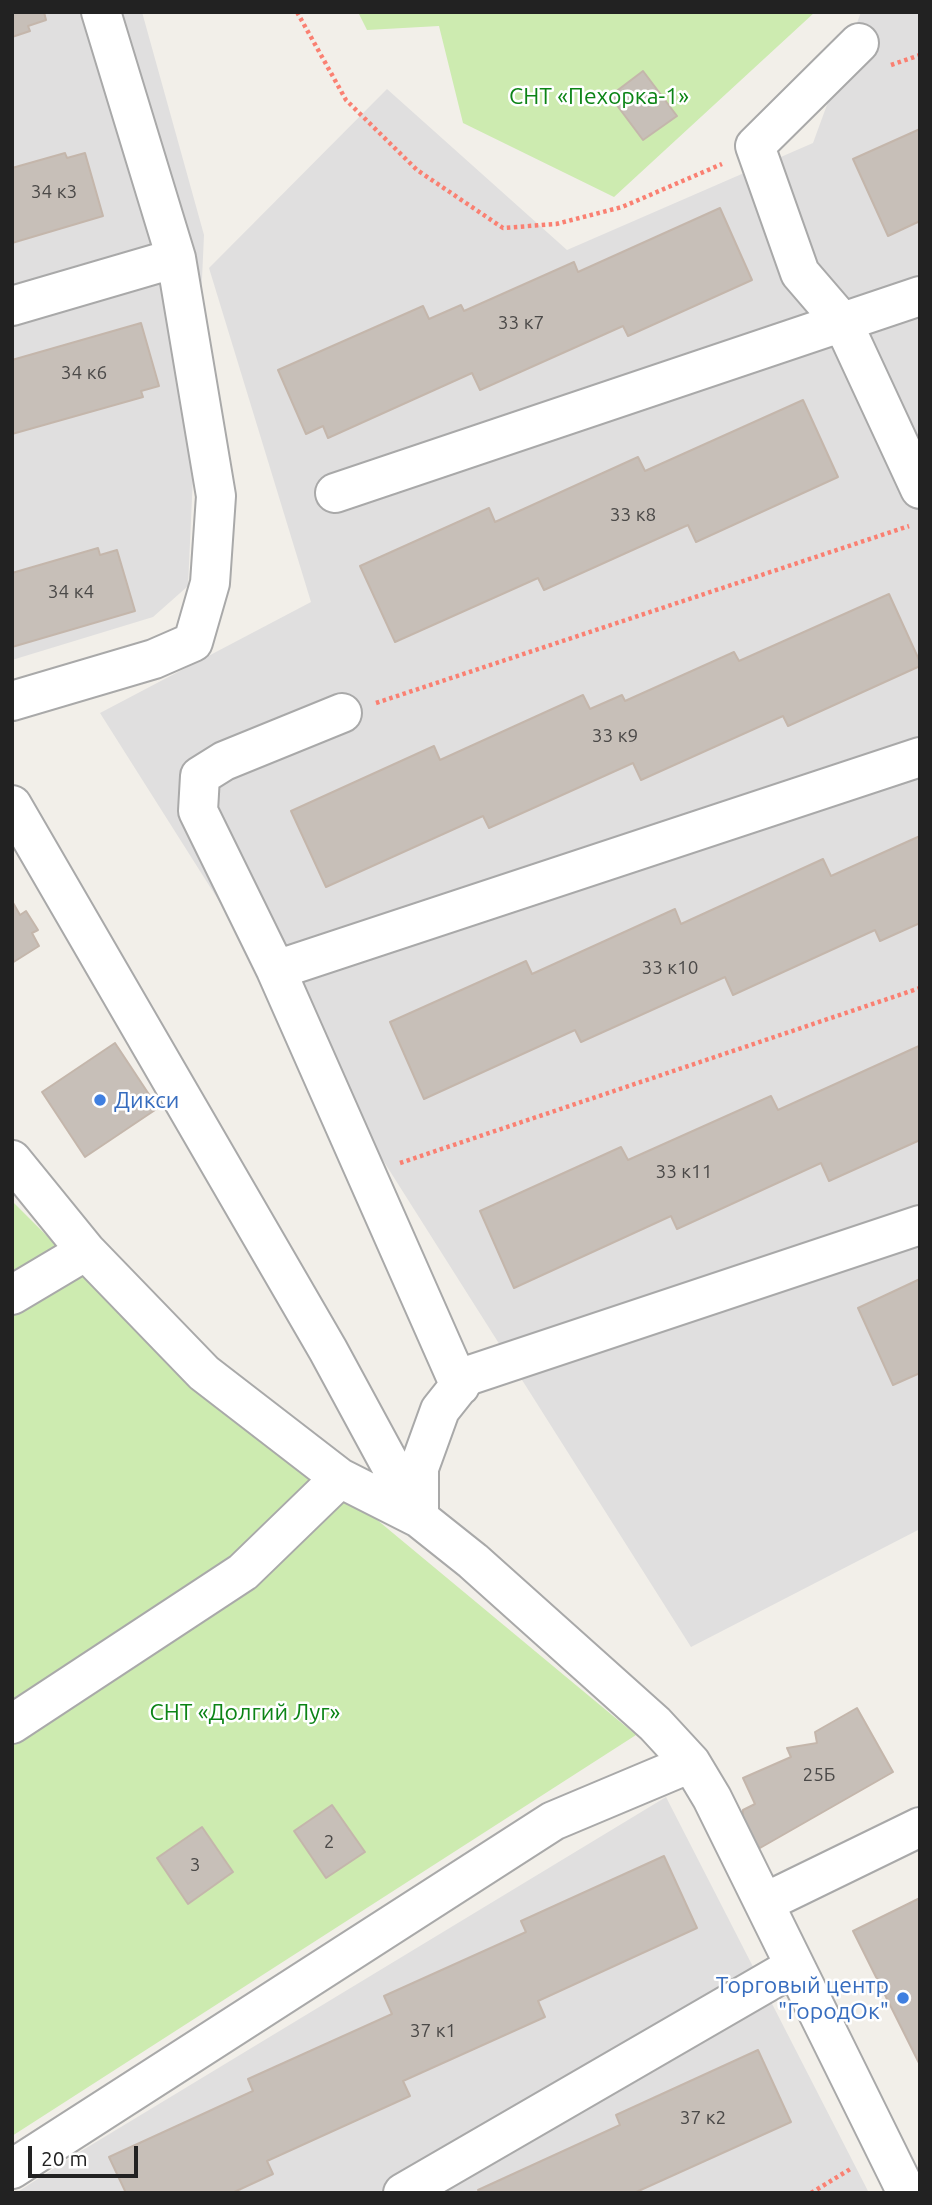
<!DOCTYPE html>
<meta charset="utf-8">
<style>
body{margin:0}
#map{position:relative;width:932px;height:2205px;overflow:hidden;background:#f2efe9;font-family:Ubuntu,sans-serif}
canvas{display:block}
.frame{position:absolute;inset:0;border:14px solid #222;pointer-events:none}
.scale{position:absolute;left:28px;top:2146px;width:110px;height:32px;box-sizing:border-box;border:4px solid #222;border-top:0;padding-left:9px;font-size:21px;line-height:24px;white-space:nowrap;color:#222;-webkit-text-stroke:5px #fff;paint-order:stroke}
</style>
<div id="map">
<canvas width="932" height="2205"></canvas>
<div class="frame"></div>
<div class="scale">20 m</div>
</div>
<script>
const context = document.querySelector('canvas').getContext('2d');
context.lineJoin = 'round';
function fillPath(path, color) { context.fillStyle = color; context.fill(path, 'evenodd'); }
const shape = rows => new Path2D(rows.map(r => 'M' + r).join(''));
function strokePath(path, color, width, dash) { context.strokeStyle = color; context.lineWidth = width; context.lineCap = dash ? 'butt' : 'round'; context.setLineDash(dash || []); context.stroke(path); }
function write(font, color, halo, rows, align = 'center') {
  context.font = font + ' Ubuntu,sans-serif'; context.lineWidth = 5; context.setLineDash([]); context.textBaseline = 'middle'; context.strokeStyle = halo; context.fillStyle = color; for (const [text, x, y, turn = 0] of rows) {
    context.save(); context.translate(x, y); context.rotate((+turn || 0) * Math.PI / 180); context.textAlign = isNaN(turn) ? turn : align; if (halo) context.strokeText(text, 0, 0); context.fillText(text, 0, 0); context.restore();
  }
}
const residential = shape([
 [12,12,142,12,204,235,188,586,153,617,12,660],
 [861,12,920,12,920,1529,691,1647,100,713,311,602,209,268,387,89,567,250,813,143],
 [666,1797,869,2193,16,2193,73,2156]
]);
const grass = shape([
 [358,12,815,12,614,197,463,123,439,26,367,30],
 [12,1201,217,1406,364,1509,636,1735,12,2136]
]);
const building = shape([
 [12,12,44,12,46,20,28,26,30,31,12,37,12,12],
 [643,71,677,116,643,140,610,96,643,71],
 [920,129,920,221,888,236,853,159,920,129],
 [65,153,67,158,85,153,103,216,12,243,12,168,65,153],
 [720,208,752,280,628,336,623,326,480,390,472,373,328,438,323,426,306,434,278,370,423,306,429,319,461,305,464,311,574,262,578,272,720,208],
 [141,323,159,386,141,391,143,397,12,434,12,360,141,323],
 [803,400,838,477,696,542,688,525,544,590,538,578,395,642,360,566,489,508,495,522,638,457,645,471,803,400],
 [98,548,100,555,117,550,135,611,12,647,12,573,98,548],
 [889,594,920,662,920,666,788,726,783,716,641,780,633,763,489,828,483,816,326,887,291,811,434,746,440,760,583,695,590,709,622,695,625,701,734,652,739,661,889,594],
 [920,836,920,923,880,941,875,930,733,995,725,977,581,1042,575,1030,424,1099,390,1022,526,961,532,974,675,909,681,924,823,859,831,876,920,836],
 [12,901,20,915,26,911,38,930,32,933,39,946,12,963,12,901],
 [115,1043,158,1108,85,1157,42,1092,115,1043],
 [919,1046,920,1140,829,1181,821,1163,677,1229,671,1216,514,1288,480,1211,621,1147,628,1160,771,1096,778,1110,919,1046],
 [920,1279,920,1373,893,1385,858,1308,920,1279],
 [857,1708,893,1772,760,1848,743,1832,743,1810,755,1804,743,1778,791,1757,787,1748,817,1743,815,1732,857,1708],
 [332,1805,365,1852,326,1878,294,1831,332,1805],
 [202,1827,233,1872,188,1904,157,1858,202,1827],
 [664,1856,697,1928,538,2001,545,2017,403,2081,410,2096,267,2161,273,2174,232,2193,126,2193,109,2157,253,2091,248,2079,392,2014,384,1996,526,1932,521,1921,664,1856],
 [920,1898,920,2065,853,1931,920,1898],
 [758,2050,791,2122,634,2193,480,2193,478,2190,620,2125,616,2115,758,2050]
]);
const path = shape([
 [297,12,346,100,417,170,503,228,556,224,622,207,722,164],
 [891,65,920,55],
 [376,703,909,526],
 [400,1163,920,988],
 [811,2193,852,2168]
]);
const minor = shape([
 [859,43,755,146,800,273,843,323,920,489],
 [12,306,176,258],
 [335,493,920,296],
 [12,701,154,659,193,642,210,583,216,496,176,258,101,12],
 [12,805,328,1350,419,1518],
 [276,970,198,811,200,776,224,761,342,713],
 [12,1160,86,1251,204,1373,340,1478,419,1518,473,1561,655,1724,691,1763,712,1798,907,2193],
 [12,1295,86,1251],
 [460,1386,276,970,920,757],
 [419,1516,419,1468,440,1410,467,1376,920,1225],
 [12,1724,243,1572,340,1478],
 [764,1903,920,1827],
 [12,2169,553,1821,691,1763],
 [403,2193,795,1966]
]);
const markers = [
 [100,1100,7,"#3f7fe0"],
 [903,1998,7,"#3f7fe0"]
];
const numberNames = [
 ["34 к3",54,192],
 ["33 к7",521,323],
 ["34 к6",84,373],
 ["33 к8",633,515],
 ["34 к4",71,592],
 ["33 к9",615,736],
 ["33 к10",670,968],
 ["33 к11",684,1172],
 ["25Б",819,1775],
 ["2",329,1842],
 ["3",195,1865],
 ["37 к1",433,2031],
 ["37 к2",703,2118]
];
const parkNames = [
 ["СНТ «Пехорка-1»",599,96],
 ["СНТ «Долгий Луг»",245,1712]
];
const shopNames = [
 ["Дикси",114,1100],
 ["Торговый центр",889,1985,"right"],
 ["\"ГородОк\"",889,2011,"right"]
];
fillPath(residential, '#e0dfdf');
fillPath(grass, '#cdebb0');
fillPath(building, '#c7bfb8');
strokePath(building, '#c4b6ab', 2);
strokePath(minor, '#a9a9a9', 42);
strokePath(path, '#fa8072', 4.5, [3.5, 3.5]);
strokePath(minor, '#fff', 38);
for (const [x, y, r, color] of markers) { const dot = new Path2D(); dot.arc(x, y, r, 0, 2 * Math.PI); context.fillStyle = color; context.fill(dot); strokePath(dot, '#fff', 2.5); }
write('19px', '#4b4948', null, numberNames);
write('23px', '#0c8416', '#fff', parkNames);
write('23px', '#366cbe', '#fff', shopNames, 'left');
</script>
